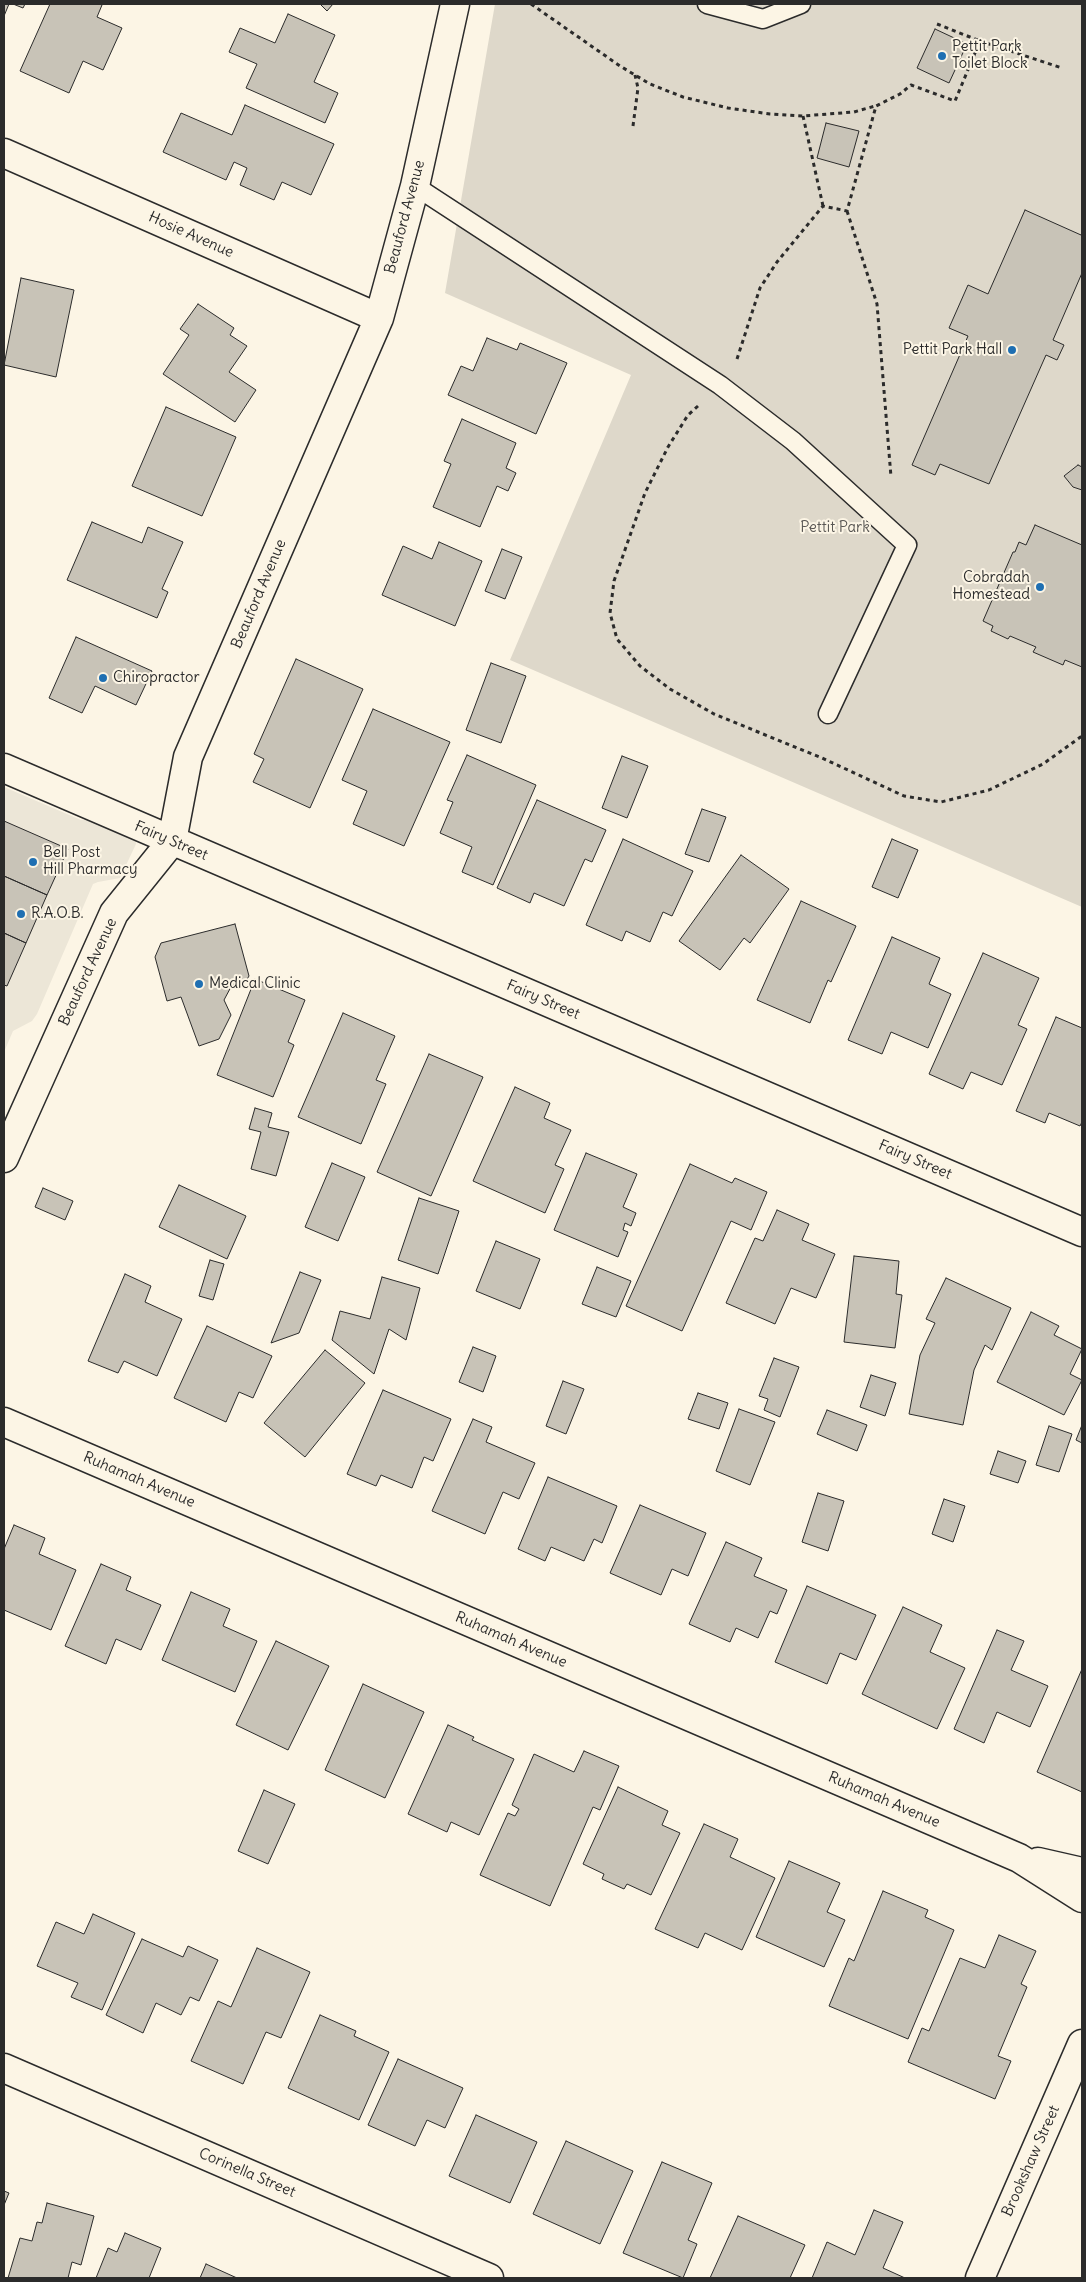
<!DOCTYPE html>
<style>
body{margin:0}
#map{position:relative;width:1086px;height:2282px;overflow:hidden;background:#fcf5e5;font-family:Delius,sans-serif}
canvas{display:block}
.frame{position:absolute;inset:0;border:5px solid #2b2b2b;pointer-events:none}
</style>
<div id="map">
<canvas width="1086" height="2282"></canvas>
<div class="frame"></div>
</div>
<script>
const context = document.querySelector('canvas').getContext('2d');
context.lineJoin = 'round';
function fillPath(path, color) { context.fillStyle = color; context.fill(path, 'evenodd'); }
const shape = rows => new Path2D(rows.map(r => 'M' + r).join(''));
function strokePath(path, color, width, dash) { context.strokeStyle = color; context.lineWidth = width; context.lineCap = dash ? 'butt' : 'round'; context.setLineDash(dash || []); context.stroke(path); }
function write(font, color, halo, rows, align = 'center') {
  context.font = font + ' Delius,sans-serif'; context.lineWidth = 4; context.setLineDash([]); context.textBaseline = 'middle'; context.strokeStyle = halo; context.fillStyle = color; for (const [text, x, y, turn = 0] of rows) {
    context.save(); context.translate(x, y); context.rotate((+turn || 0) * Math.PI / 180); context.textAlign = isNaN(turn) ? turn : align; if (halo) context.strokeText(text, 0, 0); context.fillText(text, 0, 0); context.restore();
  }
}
const built = shape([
 [4,787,81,820,94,819,134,835,136,844,120,878,98,882,93,884,37,1014,32,1021,13,1031,4,1052]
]);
const green = shape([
 [495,4,1082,4,1082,907,510,660,631,375,445,293]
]);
const building = shape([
 [4,4,9,4,4,16,4,4],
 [13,4,25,4,23,8,13,4],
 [50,4,100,4,102,5,97,17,122,28,103,70,83,61,69,93,20,71,50,4],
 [320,4,333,4,327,11,320,4],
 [288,14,335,35,314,82,338,93,325,123,246,88,257,64,229,52,240,28,275,43,288,14],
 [935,29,967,44,949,83,917,68,935,29],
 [245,105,334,144,311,195,282,182,274,200,240,185,247,168,234,162,226,180,163,152,181,113,232,135,245,105],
 [826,123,859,131,849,167,817,158,826,123],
 [1025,210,1081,235,1082,233,1082,273,1053,340,1064,345,1057,360,1046,355,989,484,940,464,935,475,912,465,968,336,949,328,968,285,988,294,1025,210],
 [21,278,74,290,56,377,4,365,21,278],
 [198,304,234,328,230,335,247,346,229,372,256,390,235,422,163,374,189,335,180,329,198,304],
 [487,338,517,350,520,343,567,363,536,434,448,395,461,366,473,371,487,338],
 [166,407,236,437,202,516,132,486,166,407],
 [462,419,516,443,506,468,516,473,508,491,497,486,480,527,433,507,451,464,444,461,462,419],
 [1078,465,1082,467,1082,490,1073,487,1064,476,1078,465],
 [92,522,142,543,148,527,183,542,162,589,168,592,157,618,67,580,92,522],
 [1035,525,1082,545,1082,667,1065,660,1063,665,1033,652,1036,647,1010,636,1008,639,991,631,993,626,983,621,1013,552,1015,552,1019,542,1026,545,1035,525],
 [439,542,482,561,455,626,382,595,403,546,432,559,439,542],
 [502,549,522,557,505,599,485,591,502,549],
 [76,637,152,671,136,705,95,686,82,713,49,698,76,637],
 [296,659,363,689,310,808,253,782,264,759,254,754,296,659],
 [491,663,526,676,501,743,466,730,491,663],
 [373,709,450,742,404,846,353,824,367,791,342,780,373,709],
 [467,755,536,785,493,885,462,872,472,847,440,833,453,802,447,800,467,755],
 [622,756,648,766,627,818,602,808,622,756],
 [537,800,606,830,592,862,585,859,564,906,534,893,530,903,497,888,537,800],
 [702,809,726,817,709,862,685,854,702,809],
 [4,821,68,849,47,895,4,876,4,821],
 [623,839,693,871,672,916,663,912,650,942,626,931,622,941,586,925,623,839],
 [892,839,918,850,898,898,872,887,892,839],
 [741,855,789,889,750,943,744,938,720,970,679,941,741,855],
 [4,876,47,895,26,943,4,933,4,876],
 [801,901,856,926,831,982,828,980,810,1023,757,1000,801,901],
 [235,924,249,976,246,981,232,985,224,1000,231,1015,219,1039,199,1046,181,997,167,1001,155,957,161,943,235,924],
 [4,933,26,943,7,986,4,985,4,933],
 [892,937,940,958,929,984,951,994,928,1048,891,1032,882,1054,848,1040,892,937],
 [983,953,1039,978,1018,1025,1027,1029,1002,1085,971,1072,963,1089,929,1074,983,953],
 [255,979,305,1000,288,1042,294,1045,273,1097,217,1075,255,979],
 [343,1013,395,1036,376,1080,386,1084,361,1144,298,1117,343,1013],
 [1056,1017,1082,1028,1082,1122,1080,1126,1049,1113,1045,1123,1016,1111,1056,1017],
 [429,1054,483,1077,431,1196,377,1172,429,1054],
 [515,1087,550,1103,544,1118,571,1130,555,1165,564,1169,545,1213,473,1181,515,1087],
 [255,1108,272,1113,268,1127,289,1132,276,1176,251,1169,261,1132,249,1129,255,1108],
 [586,1153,637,1174,623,1207,636,1213,631,1226,625,1223,623,1230,628,1232,618,1257,554,1230,586,1153],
 [332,1163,365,1177,338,1241,305,1227,332,1163],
 [690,1164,732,1183,735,1178,767,1192,751,1230,731,1221,682,1331,626,1306,690,1164],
 [179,1185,246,1216,227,1259,159,1227,179,1185],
 [43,1188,73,1201,65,1220,35,1207,43,1188],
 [419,1198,459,1211,438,1274,398,1260,419,1198],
 [777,1210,809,1224,802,1240,835,1254,816,1298,791,1288,775,1324,726,1303,755,1238,763,1241,777,1210],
 [496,1241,540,1259,520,1309,476,1291,496,1241],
 [854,1256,899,1261,896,1294,902,1295,895,1348,844,1342,854,1256],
 [210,1260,224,1264,213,1300,199,1296,210,1260],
 [597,1267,631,1281,616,1317,582,1304,597,1267],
 [300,1272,321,1280,299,1333,271,1343,300,1272],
 [125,1274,151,1286,145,1302,182,1319,157,1376,124,1361,118,1373,88,1361,125,1274],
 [382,1277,420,1288,406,1340,389,1329,374,1374,332,1340,340,1311,370,1319,382,1277],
 [946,1278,1011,1308,992,1350,985,1345,974,1370,963,1425,909,1414,920,1355,935,1323,926,1319,946,1278],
 [1031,1312,1059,1326,1054,1335,1082,1349,1070,1374,1082,1380,1064,1415,997,1382,1031,1312],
 [207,1326,272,1356,253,1398,239,1392,226,1422,174,1398,207,1326],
 [473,1347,496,1356,483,1392,459,1382,473,1347],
 [325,1350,365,1383,305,1457,264,1423,325,1350],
 [774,1358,799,1367,780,1417,764,1410,768,1399,759,1396,774,1358],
 [871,1375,896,1383,885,1416,860,1407,871,1375],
 [563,1381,584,1389,566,1434,546,1426,563,1381],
 [383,1390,451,1419,433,1461,424,1457,412,1488,381,1475,376,1486,347,1474,383,1390],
 [698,1393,728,1403,719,1429,688,1419,698,1393],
 [739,1409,775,1422,750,1485,716,1471,739,1409],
 [827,1410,867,1425,857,1451,817,1434,827,1410],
 [473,1419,492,1427,486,1442,535,1463,519,1499,503,1492,485,1534,432,1511,473,1419],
 [1082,1425,1082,1443,1076,1440,1082,1425],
 [1049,1426,1072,1434,1059,1472,1036,1465,1049,1426],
 [998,1451,1026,1461,1018,1483,990,1474,998,1451],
 [548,1477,617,1506,602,1543,594,1539,584,1561,551,1547,545,1561,518,1549,548,1477],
 [818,1493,844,1501,828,1551,802,1542,818,1493],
 [944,1499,965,1506,953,1542,932,1534,944,1499],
 [640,1505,706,1533,688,1576,672,1569,661,1595,610,1573,640,1505],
 [14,1525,45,1538,39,1554,76,1570,51,1630,4,1610,4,1549,14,1525],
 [726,1542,762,1558,754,1576,787,1590,777,1614,770,1611,758,1638,736,1628,730,1642,689,1624,726,1542],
 [101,1564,131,1577,126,1590,161,1605,141,1650,116,1639,106,1664,65,1646,101,1564],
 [807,1586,876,1615,856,1660,840,1653,827,1684,775,1662,807,1586],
 [191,1592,230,1609,223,1626,257,1641,235,1692,162,1660,191,1592],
 [903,1607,942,1625,930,1652,965,1668,937,1729,862,1694,903,1607],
 [997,1630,1024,1641,1011,1670,1048,1686,1030,1727,997,1712,984,1743,954,1729,997,1630],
 [276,1641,329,1666,288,1750,236,1725,276,1641],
 [1082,1669,1082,1792,1037,1772,1082,1669],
 [363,1684,424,1712,385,1798,325,1770,363,1684],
 [448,1725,474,1737,472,1740,514,1759,479,1835,451,1822,447,1832,408,1814,448,1725],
 [584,1751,619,1766,600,1810,593,1807,550,1906,480,1875,508,1813,515,1816,519,1809,512,1805,534,1754,574,1772,584,1751],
 [618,1787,668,1811,662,1825,680,1833,651,1895,627,1884,624,1889,602,1879,604,1874,583,1864,618,1787],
 [264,1790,295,1804,268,1864,238,1851,264,1790],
 [704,1824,738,1839,730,1857,775,1878,742,1950,705,1933,698,1948,655,1929,704,1824],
 [789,1861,840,1883,827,1912,845,1920,824,1967,756,1937,789,1861],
 [883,1891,928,1910,925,1917,954,1930,908,2039,829,2006,849,1958,854,1961,883,1891],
 [93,1914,135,1933,102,2010,71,1997,78,1983,37,1966,56,1922,84,1934,93,1914],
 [999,1935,1036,1951,1021,1984,1027,1987,998,2056,1011,2061,995,2099,908,2062,922,2028,929,2031,960,1958,985,1968,999,1935],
 [142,1939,183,1957,188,1946,218,1960,199,2001,190,1997,181,2015,156,2003,143,2033,106,2015,142,1939],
 [257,1948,310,1972,281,2038,266,2032,243,2084,191,2061,218,2001,231,2007,257,1948],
 [320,2015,356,2031,354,2036,389,2052,359,2120,288,2088,320,2015],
 [398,2059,463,2088,445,2128,427,2120,415,2146,368,2125,398,2059],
 [476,2115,537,2142,510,2203,449,2176,476,2115],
 [566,2141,633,2171,600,2244,533,2214,566,2141],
 [662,2162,712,2183,688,2240,697,2244,683,2278,623,2253,662,2162],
 [4,2191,9,2193,4,2205,4,2191],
 [47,2203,94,2216,81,2265,72,2262,68,2278,8,2278,20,2238,32,2241,37,2222,42,2223,47,2203],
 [874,2210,903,2222,883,2268,905,2278,812,2278,827,2242,855,2255,874,2210],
 [738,2216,805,2245,790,2278,710,2278,738,2216],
 [125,2233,161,2248,149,2278,96,2278,108,2248,117,2252,125,2233],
 [206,2264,237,2278,200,2278,206,2264]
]);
const path = shape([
 [531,4,620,66,650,84,683,97,728,108,770,114,803,116,854,112,875,106],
 [937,24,980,41],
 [803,116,823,206],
 [633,126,638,88,635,75],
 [847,211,877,304,891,477],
 [737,359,760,288,777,262,823,206,847,211,876,106,900,94,911,85,955,101,980,41,1062,68],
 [698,406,688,415,668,447,645,493,614,581,610,613,617,639,640,666,670,689,714,714,822,758,904,796,941,802,989,790,1043,764,1082,736]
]);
const service = shape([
 [707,4,763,19,801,4],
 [415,186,720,385,793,441,907,545,828,714]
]);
const minor = shape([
 [4,153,379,318],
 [4,768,1082,1232],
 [4,1158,114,913,172,841,188,757,379,318,415,186,455,4],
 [4,1422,1019,1858,1082,1898],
 [1038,1862,1082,1872],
 [4,2068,489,2278],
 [980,2278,1082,2044]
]);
const markers = [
 [942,56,5,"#1f6fb2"],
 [1012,350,5,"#1f6fb2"],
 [1040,587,5,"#1f6fb2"],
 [103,678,5,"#1f6fb2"],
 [33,862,5,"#1f6fb2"],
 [21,914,5,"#1f6fb2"],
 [199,984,5,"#1f6fb2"]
];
const poiNames = [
 ["Pettit Park",952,47],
 ["Toilet Block",952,64],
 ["Pettit Park Hall",1002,350,"right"],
 ["Cobradah",1030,578,"right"],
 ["Homestead",1030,595,"right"],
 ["Chiropractor",113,678],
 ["Bell Post",43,853],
 ["Hill Pharmacy",43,870],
 ["R.A.O.B.",31,914],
 ["Medical Clinic",209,984]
];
const streetNames = [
 ["Beauford Avenue",405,217,-75],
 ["Hosie Avenue",191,235,24],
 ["Beauford Avenue",259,594,-67],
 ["Fairy Street",171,841,23],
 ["Beauford Avenue",88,972,-65],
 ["Fairy Street",543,1000,23],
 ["Fairy Street",915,1160,23],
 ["Ruhamah Avenue",139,1480,23],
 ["Ruhamah Avenue",511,1640,23],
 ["Ruhamah Avenue",884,1800,23],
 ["Brookshaw Street",1031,2161,-66],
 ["Corinella Street",247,2173,23]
];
const parkNames = [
 ["Pettit Park",835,528]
];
fillPath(built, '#ece6d7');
fillPath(green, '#ded8ca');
fillPath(building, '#c8c3b7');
strokePath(building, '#2b2b2b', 1);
strokePath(service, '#2b2b2b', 21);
strokePath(minor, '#2b2b2b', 31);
strokePath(path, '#2b2b2b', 3, [4, 4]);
strokePath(service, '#fcf5e5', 18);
strokePath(minor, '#fcf5e5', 28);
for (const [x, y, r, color] of markers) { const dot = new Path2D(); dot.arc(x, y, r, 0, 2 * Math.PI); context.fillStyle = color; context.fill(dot); strokePath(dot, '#fcf5e5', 2); }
write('15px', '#2b2b2b', '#fcf5e5', poiNames, 'left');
write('15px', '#2b2b2b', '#fcf5e5', streetNames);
write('15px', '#585653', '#fcf5e5', parkNames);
</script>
